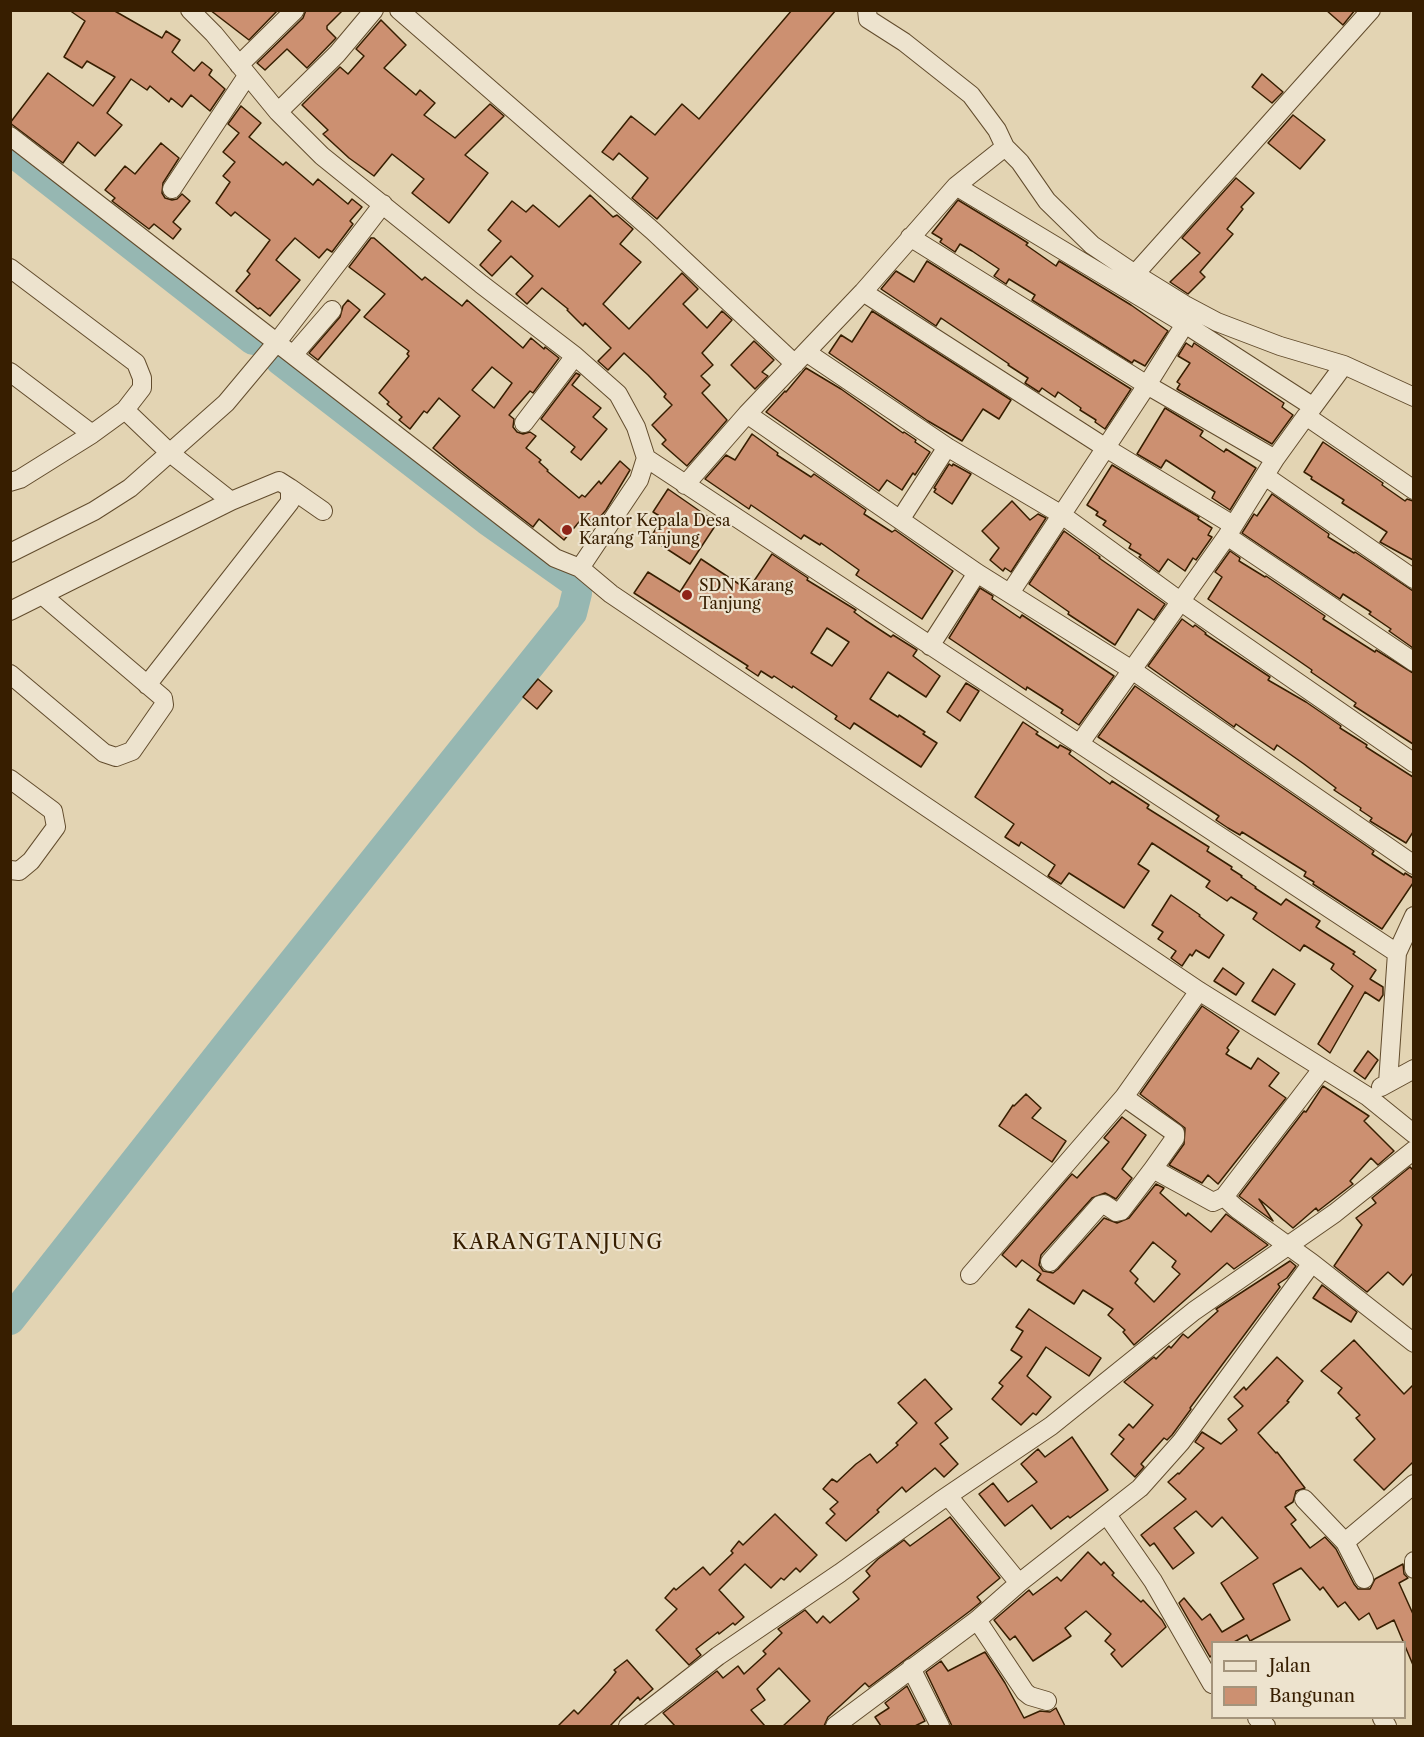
<!DOCTYPE html>
<style>
body{margin:0}
#map{position:relative;width:1424px;height:1737px;overflow:hidden;background:#e3d4b3;font-family:"Libre Caslon Text",serif}
canvas{display:block}
.frame{position:absolute;inset:0;border:12px solid #371e00;pointer-events:none}
.legend{position:absolute;left:1211px;top:1641px;width:195px;height:78px;box-sizing:border-box;background:#ede3ce;border:2px solid #a4947c;margin:0;padding:8px 10px;list-style:none;font-size:18px;color:#371e00}
.legend li{display:flex;align-items:center;gap:12px;height:30px}
.legend b{width:30px;border:2px solid #a4947c}
</style>
<div id="map">
<canvas width="1424" height="1737"></canvas>
<div class="frame"></div>
<ul class="legend">
<li><b style="height:8px;background:#ede3ce"></b>Jalan</li>
<li><b style="height:16px;background:#cc9071"></b>Bangunan</li>
</ul>
</div>
<script>
const context = document.querySelector('canvas').getContext('2d');
context.lineJoin = 'round';
const shape = rows => new Path2D(rows.map(r => 'M' + r).join(''));
function strokePath(path, color, width, dash) { context.strokeStyle = color; context.lineWidth = width; context.lineCap = dash ? 'butt' : 'round'; context.setLineDash(dash || []); context.stroke(path); }
function fillPath(path, color) { context.fillStyle = color; context.fill(path, 'evenodd'); }
function write(font, color, halo, rows, align = 'center') {
  context.font = font + ' "Libre Caslon Text",serif'; context.lineWidth = 4.5; context.setLineDash([]); context.textBaseline = 'middle'; context.strokeStyle = halo; context.fillStyle = color; for (const [text, x, y, turn = 0] of rows) {
    context.save(); context.translate(x, y); context.rotate((+turn || 0) * Math.PI / 180); context.textAlign = isNaN(turn) ? turn : align; if (halo) context.strokeText(text, 0, 0); context.fillText(text, 0, 0); context.restore();
  }
}
const river = shape([
 [10,150,253,340],
 [10,1320,237,1032,572,613,577,593,576,583,487,520,281,361]
]);
const building = shape([
 [69,10,113,10,162,38,166,31,180,40,172,52,194,71,202,62,212,70,209,75,225,89,210,111,191,95,182,107,171,98,169,102,150,86,147,90,131,79,107,113,122,125,95,156,78,142,63,163,10,123,48,73,93,106,115,77,87,61,82,68,64,57,85,21,69,10],
 [210,10,278,10,249,40,210,10],
 [306,10,343,10,327,26,327,29,336,38,307,68,287,49,265,70,257,63,303,18,306,10],
 [792,10,836,10,657,219,632,198,648,178,619,153,613,160,602,152,631,116,655,135,682,104,699,119,792,10],
 [1326,10,1355,10,1343,25,1326,10],
 [381,20,406,45,384,68,416,95,420,90,435,103,424,115,455,138,490,104,504,116,465,155,488,173,449,223,412,193,424,179,392,154,374,176,349,158,323,134,328,130,302,105,340,67,348,74,364,56,356,49,381,20],
 [1262,74,1283,92,1272,103,1252,87,1262,74],
 [241,106,261,123,249,137,283,165,286,162,313,185,318,179,348,204,352,199,362,207,350,221,353,224,332,252,327,249,319,258,295,238,285,249,276,260,300,280,270,316,260,308,258,309,236,291,250,274,247,271,270,240,235,212,231,216,216,203,230,182,223,176,235,162,223,152,239,133,228,124,241,106],
 [1293,115,1325,140,1300,169,1268,143,1293,115],
 [161,143,179,158,163,183,162,193,165,198,172,200,177,199,182,194,190,201,173,222,181,229,173,239,154,224,149,229,112,201,115,198,105,190,125,166,135,174,161,143],
 [1236,178,1254,193,1241,207,1243,209,1227,229,1233,234,1200,272,1205,277,1188,294,1170,282,1200,253,1182,238,1236,178],
 [590,195,613,217,617,215,633,229,620,244,641,262,603,304,629,329,682,273,698,289,683,304,707,328,722,311,732,320,702,353,713,365,701,376,710,385,702,393,727,420,687,466,662,444,666,440,652,425,672,405,664,397,666,394,648,375,624,353,608,370,598,361,611,348,585,323,583,326,567,310,568,309,542,288,527,304,516,294,533,276,511,256,492,276,480,265,501,241,488,230,512,201,526,212,533,205,559,227,590,195],
 [958,200,1017,236,1028,243,1026,245,1056,266,1059,261,1131,305,1168,331,1145,366,1134,360,1132,363,1032,300,1035,295,1009,279,1006,284,994,276,999,269,972,251,960,244,955,252,940,242,942,239,932,233,958,200],
 [371,238,374,238,422,280,425,277,462,306,467,300,523,348,531,338,544,349,545,347,559,358,533,393,530,391,509,415,514,419,513,427,517,432,523,434,530,432,536,436,526,448,541,460,539,462,548,470,547,471,579,498,582,495,585,497,599,481,601,484,620,461,630,470,606,510,594,524,584,516,564,540,539,519,533,527,461,471,433,448,460,416,439,398,427,413,424,411,410,429,399,420,402,417,387,404,389,402,379,393,409,356,407,354,409,351,364,317,385,294,349,267,371,238],
 [492,367,512,383,494,408,472,390,492,367],
 [927,261,1131,389,1105,429,1095,422,1096,420,1080,410,1081,408,1058,392,1055,397,1042,388,1039,392,1025,383,1028,378,1008,365,1009,364,941,318,936,326,881,289,896,271,914,282,927,261],
 [348,300,360,310,318,360,309,353,340,317,343,306,348,300],
 [872,311,1011,400,999,419,983,409,962,441,928,421,829,353,841,335,852,342,872,311],
 [754,341,774,360,762,372,768,376,755,389,731,365,754,341],
 [1186,343,1192,347,1194,343,1284,403,1282,407,1293,415,1272,444,1177,389,1180,384,1177,382,1190,363,1178,356,1186,343],
 [806,368,841,389,903,433,904,432,916,440,915,442,930,452,915,475,913,473,902,490,887,480,879,491,766,412,785,391,786,392,806,368],
 [576,373,580,375,572,385,601,408,593,417,607,429,581,460,571,452,575,447,541,419,576,373],
 [1165,408,1203,431,1200,436,1224,452,1226,449,1256,468,1230,510,1212,498,1215,492,1166,460,1161,468,1137,454,1165,408],
 [752,434,778,453,777,455,811,477,814,474,866,510,864,514,892,532,895,530,953,571,922,619,856,575,859,570,821,543,820,545,804,535,801,539,751,505,749,509,705,479,726,455,735,460,752,434],
 [1323,442,1383,483,1382,485,1405,501,1407,499,1413,501,1413,560,1380,542,1387,532,1342,503,1344,500,1311,479,1312,477,1304,472,1323,442],
 [949,464,952,466,953,464,971,474,952,504,934,492,936,489,934,488,949,464],
 [1112,465,1199,517,1198,519,1212,528,1208,535,1212,537,1196,560,1193,558,1185,571,1168,559,1159,572,1139,557,1141,555,1129,548,1131,544,1103,525,1106,521,1096,515,1098,512,1087,505,1112,465],
 [668,489,717,523,690,564,650,538,663,518,653,512,668,489],
 [1272,494,1329,534,1328,537,1354,553,1355,552,1413,591,1413,648,1389,631,1391,629,1369,614,1371,612,1343,594,1340,599,1242,533,1254,514,1257,516,1272,494],
 [1012,501,1030,520,1038,514,1046,518,1011,572,1005,568,1003,571,990,560,999,548,982,531,1012,501],
 [1064,531,1100,557,1099,558,1165,604,1154,620,1138,609,1115,645,1068,614,1069,612,1029,584,1064,531],
 [1230,551,1240,558,1239,561,1265,577,1266,576,1325,616,1323,619,1375,652,1376,650,1413,673,1413,744,1354,706,1356,703,1311,672,1312,670,1299,661,1208,599,1222,577,1215,572,1230,551],
 [772,554,808,578,807,580,856,610,854,612,865,620,891,637,893,635,917,650,913,656,940,676,926,697,888,672,870,699,898,717,899,715,925,732,923,734,937,743,921,767,854,723,850,729,835,719,837,716,793,686,792,688,774,676,772,678,761,671,758,676,746,668,748,666,634,593,648,572,680,592,701,559,748,590,772,554],
 [827,628,849,642,832,666,811,653,827,628],
 [980,588,993,596,992,599,1020,618,1022,615,1114,676,1079,725,1061,713,1063,710,1027,687,1026,690,949,638,980,588],
 [1182,619,1193,627,1195,625,1206,633,1205,634,1270,677,1268,680,1306,702,1341,726,1340,728,1367,745,1366,747,1413,777,1413,832,1406,843,1370,821,1372,818,1360,810,1361,808,1334,790,1336,788,1304,764,1277,745,1274,750,1236,724,1234,727,1148,666,1182,619],
 [538,679,552,691,537,709,523,697,538,679],
 [966,683,979,691,960,721,947,712,966,683],
 [1135,686,1374,851,1372,854,1404,875,1405,873,1413,878,1413,883,1382,929,1313,884,1314,882,1304,876,1306,872,1242,832,1240,835,1228,828,1216,820,1219,816,1098,737,1135,686],
 [1023,722,1038,732,1036,734,1058,748,1060,745,1071,751,1069,754,1110,784,1112,781,1149,805,1147,808,1209,847,1207,851,1232,867,1231,869,1242,876,1241,877,1256,887,1255,888,1281,905,1286,899,1320,921,1316,927,1355,952,1353,954,1376,970,1370,979,1383,987,1383,995,1379,1001,1365,992,1330,1053,1318,1044,1353,986,1331,969,1334,964,1304,945,1300,951,1266,928,1253,919,1257,913,1231,897,1227,901,1206,887,1210,881,1152,843,1138,864,1149,871,1124,908,1069,873,1061,884,1048,876,1055,865,1021,842,1019,846,1005,837,1014,824,975,797,1023,722],
 [1171,895,1200,915,1199,916,1224,935,1209,958,1196,950,1192,956,1190,954,1182,966,1171,958,1176,951,1158,939,1163,932,1152,925,1171,895],
 [1223,968,1244,983,1236,995,1214,981,1223,968],
 [1273,969,1295,984,1275,1015,1252,1001,1273,969],
 [1202,1006,1239,1031,1227,1048,1229,1050,1226,1054,1251,1069,1258,1058,1279,1073,1269,1086,1286,1098,1218,1184,1208,1175,1202,1183,1169,1165,1184,1144,1185,1128,1140,1094,1202,1006],
 [1368,1051,1378,1060,1365,1079,1354,1071,1368,1051],
 [1323,1086,1369,1116,1364,1121,1394,1151,1378,1165,1371,1158,1350,1181,1353,1184,1318,1211,1316,1208,1293,1228,1259,1199,1273,1221,1239,1196,1304,1111,1306,1112,1323,1086],
 [1026,1094,1041,1108,1032,1118,1066,1141,1052,1162,999,1126,1013,1105,1014,1106,1026,1094],
 [1122,1117,1146,1135,1122,1169,1132,1178,1116,1199,1105,1193,1092,1198,1041,1255,1039,1265,1043,1271,1053,1273,1058,1269,1104,1218,1117,1223,1129,1218,1156,1184,1164,1188,1160,1193,1186,1216,1188,1213,1211,1232,1226,1214,1268,1245,1234,1269,1227,1263,1134,1345,1123,1332,1125,1330,1108,1315,1113,1309,1083,1290,1074,1304,1037,1280,1041,1274,1022,1260,1016,1267,1002,1255,1072,1174,1077,1178,1109,1142,1104,1138,1122,1117],
 [1153,1242,1176,1261,1172,1267,1180,1274,1154,1302,1135,1283,1138,1279,1130,1271,1153,1242],
 [1410,1167,1413,1170,1413,1273,1403,1285,1388,1272,1367,1292,1334,1266,1362,1225,1356,1218,1376,1203,1372,1198,1410,1167],
 [1290,1261,1296,1266,1287,1278,1278,1284,1280,1287,1190,1408,1191,1409,1172,1435,1167,1440,1164,1438,1141,1464,1144,1467,1135,1477,1111,1454,1124,1439,1119,1435,1129,1424,1133,1428,1153,1405,1124,1382,1154,1357,1156,1359,1169,1346,1171,1348,1183,1334,1188,1338,1218,1311,1216,1309,1290,1261],
 [1322,1285,1357,1312,1351,1322,1313,1298,1322,1285],
 [1029,1309,1101,1358,1089,1376,1046,1347,1027,1376,1051,1397,1036,1415,1033,1413,1021,1425,992,1399,1003,1386,999,1383,1022,1357,1011,1350,1023,1331,1016,1327,1029,1309],
 [1354,1340,1404,1394,1413,1385,1413,1462,1384,1490,1354,1460,1375,1439,1356,1418,1360,1415,1338,1393,1342,1388,1321,1371,1354,1340],
 [1277,1357,1303,1381,1287,1401,1289,1402,1258,1433,1276,1453,1277,1452,1305,1488,1296,1491,1293,1502,1285,1507,1296,1520,1291,1524,1310,1548,1325,1537,1336,1549,1354,1584,1358,1589,1370,1589,1375,1579,1403,1564,1404,1574,1408,1578,1399,1583,1413,1614,1413,1665,1394,1620,1377,1629,1369,1613,1359,1620,1345,1602,1338,1607,1323,1587,1320,1590,1301,1568,1273,1584,1290,1620,1250,1641,1247,1635,1234,1642,1212,1642,1212,1655,1210,1657,1179,1603,1184,1598,1202,1620,1210,1614,1222,1632,1244,1619,1221,1583,1258,1558,1222,1517,1212,1527,1196,1511,1174,1528,1194,1553,1173,1569,1154,1543,1150,1546,1141,1535,1186,1499,1168,1482,1178,1473,1179,1474,1204,1448,1195,1442,1202,1432,1221,1444,1237,1430,1228,1419,1243,1406,1234,1397,1244,1387,1246,1390,1277,1357],
 [925,1379,952,1409,935,1423,948,1438,940,1444,958,1464,944,1477,935,1468,906,1492,902,1487,877,1510,879,1512,846,1541,826,1523,835,1514,830,1509,838,1502,823,1489,832,1479,837,1482,856,1464,870,1454,877,1463,898,1445,896,1443,917,1423,898,1403,925,1379],
 [1072,1437,1108,1490,1070,1518,1068,1516,1051,1529,1032,1505,1005,1526,979,1494,993,1483,1008,1502,1037,1482,1021,1464,1038,1449,1045,1457,1072,1437],
 [775,1514,817,1555,800,1572,796,1568,784,1580,781,1578,771,1588,745,1564,719,1590,744,1617,735,1625,733,1623,719,1634,718,1632,696,1649,701,1655,689,1665,656,1630,677,1609,665,1598,674,1588,676,1590,703,1567,710,1575,733,1553,731,1551,739,1541,743,1545,775,1514],
 [950,1517,1000,1578,977,1597,981,1602,970,1611,869,1687,865,1683,828,1717,824,1726,783,1726,810,1701,779,1668,757,1689,765,1700,751,1710,765,1726,675,1726,663,1713,717,1671,723,1678,738,1666,744,1674,766,1654,763,1651,782,1633,778,1629,805,1610,817,1623,823,1616,830,1623,859,1599,853,1592,870,1576,866,1571,878,1559,904,1540,910,1546,950,1517],
 [1088,1552,1101,1565,1104,1562,1114,1573,1112,1575,1141,1602,1143,1600,1162,1620,1166,1627,1122,1667,1111,1654,1115,1650,1105,1641,1111,1634,1086,1611,1065,1628,1071,1636,1033,1661,1015,1636,1010,1640,994,1620,1029,1590,1033,1595,1057,1577,1061,1581,1088,1552],
 [985,1652,1005,1683,1024,1718,1040,1711,1050,1712,1056,1708,1065,1726,952,1726,926,1672,941,1661,948,1671,985,1652],
 [627,1660,653,1689,640,1700,638,1697,610,1726,558,1726,574,1710,578,1714,608,1682,616,1672,614,1670,627,1660],
 [907,1686,925,1721,915,1726,881,1726,875,1717,889,1708,885,1703,907,1686]
]);
const minor = shape([
 [190,10,214,34,278,112,322,156,481,284,575,356,618,394,636,427,646,458,639,480,580,568,611,594,1199,991,1367,1096,1414,1134],
 [399,10,653,231,795,364],
 [867,10,868,19,904,42,971,95,997,130,1005,147],
 [239,65,295,10],
 [278,112,337,54,374,10],
 [10,136,555,558,580,568],
 [956,186,1005,147,1020,162,1047,201,1092,245,1135,274,1185,305,1217,322,1280,346,1344,365,1307,415],
 [172,189,247,76],
 [910,237,1147,385,1275,459],
 [10,268,136,363,142,378,142,388,125,410,92,434,10,372],
 [1135,274,1371,10],
 [863,292,1106,448,1233,525],
 [806,352,947,447,1062,515,1180,601,1414,763],
 [293,355,332,310],
 [1344,365,1414,397],
 [747,414,977,573,1132,670,1414,865],
 [524,423,575,356],
 [646,458,1397,953],
 [1265,476,1414,579],
 [10,482,20,479,92,434],
 [685,485,747,414,863,292,956,186,1185,324,1312,406],
 [290,488,323,511],
 [900,520,947,447],
 [1227,536,1414,662],
 [10,553,94,511,130,488,226,403,277,342,383,204],
 [1010,593,1147,385,1185,324,1185,313],
 [10,611,231,501,170,453,125,410],
 [930,646,977,573],
 [10,674,104,753,116,757,132,751,164,705,163,698,42,595],
 [147,685,290,502,290,488,279,481,231,501],
 [1080,743,1227,536,1275,459,1306,416,1414,490],
 [10,779,53,811,56,827,31,861,19,871,10,870],
 [1388,1083,1397,953,1414,916],
 [1381,1087,1414,1069],
 [1124,1097,1175,1133,1175,1138,1153,1169,1213,1202,1224,1197,1237,1209,1312,1263,1414,1343],
 [1224,1197,1322,1069],
 [1050,1262,1100,1205,1104,1204,1116,1212,1121,1211,1153,1169],
 [970,1275,1124,1097,1199,991],
 [948,1496,1019,1583],
 [1304,1499,1345,1542,1364,1579],
 [1107,1515,1153,1581,1212,1684],
 [1345,1542,1414,1484],
 [1414,1561,1414,1569],
 [977,1620,1025,1692,1030,1696,1047,1701],
 [911,1668,940,1726],
 [1257,1718,1266,1726],
 [1382,1718,1387,1726],
 [628,1726,718,1656,840,1573,940,1501,1051,1426,1194,1311,1335,1213,1414,1150],
 [835,1726,977,1620,1019,1583,1140,1488,1181,1442,1312,1263]
]);
const markers = [
 [567,530,6,"#8f2418"],
 [687,595,6,"#8f2418"]
];
const poiNames = [
 ["Kantor Kepala Desa",579,521],
 ["Karang Tanjung",579,539],
 ["SDN Karang",699,586],
 ["Tanjung",699,604]
];
const quarterNames = [
 ["KARANGTANJUNG",558,1243]
];
strokePath(river, '#96b7b2', 30);
fillPath(building, '#cc9071');
strokePath(building, '#371e00', 1.5);
strokePath(minor, '#624c2d', 20);
strokePath(minor, '#ede3ce', 18);
for (const [x, y, r, color] of markers) { const dot = new Path2D(); dot.arc(x, y, r, 0, 2 * Math.PI); context.fillStyle = color; context.fill(dot); strokePath(dot, '#ede3ce', 2); }
write('16px', '#371e00', '#ede3ce', poiNames, 'left');
context.letterSpacing = '1.5px';
write('20px', '#371e00', '#ede3ce', quarterNames);
context.letterSpacing = '0px';
</script>
